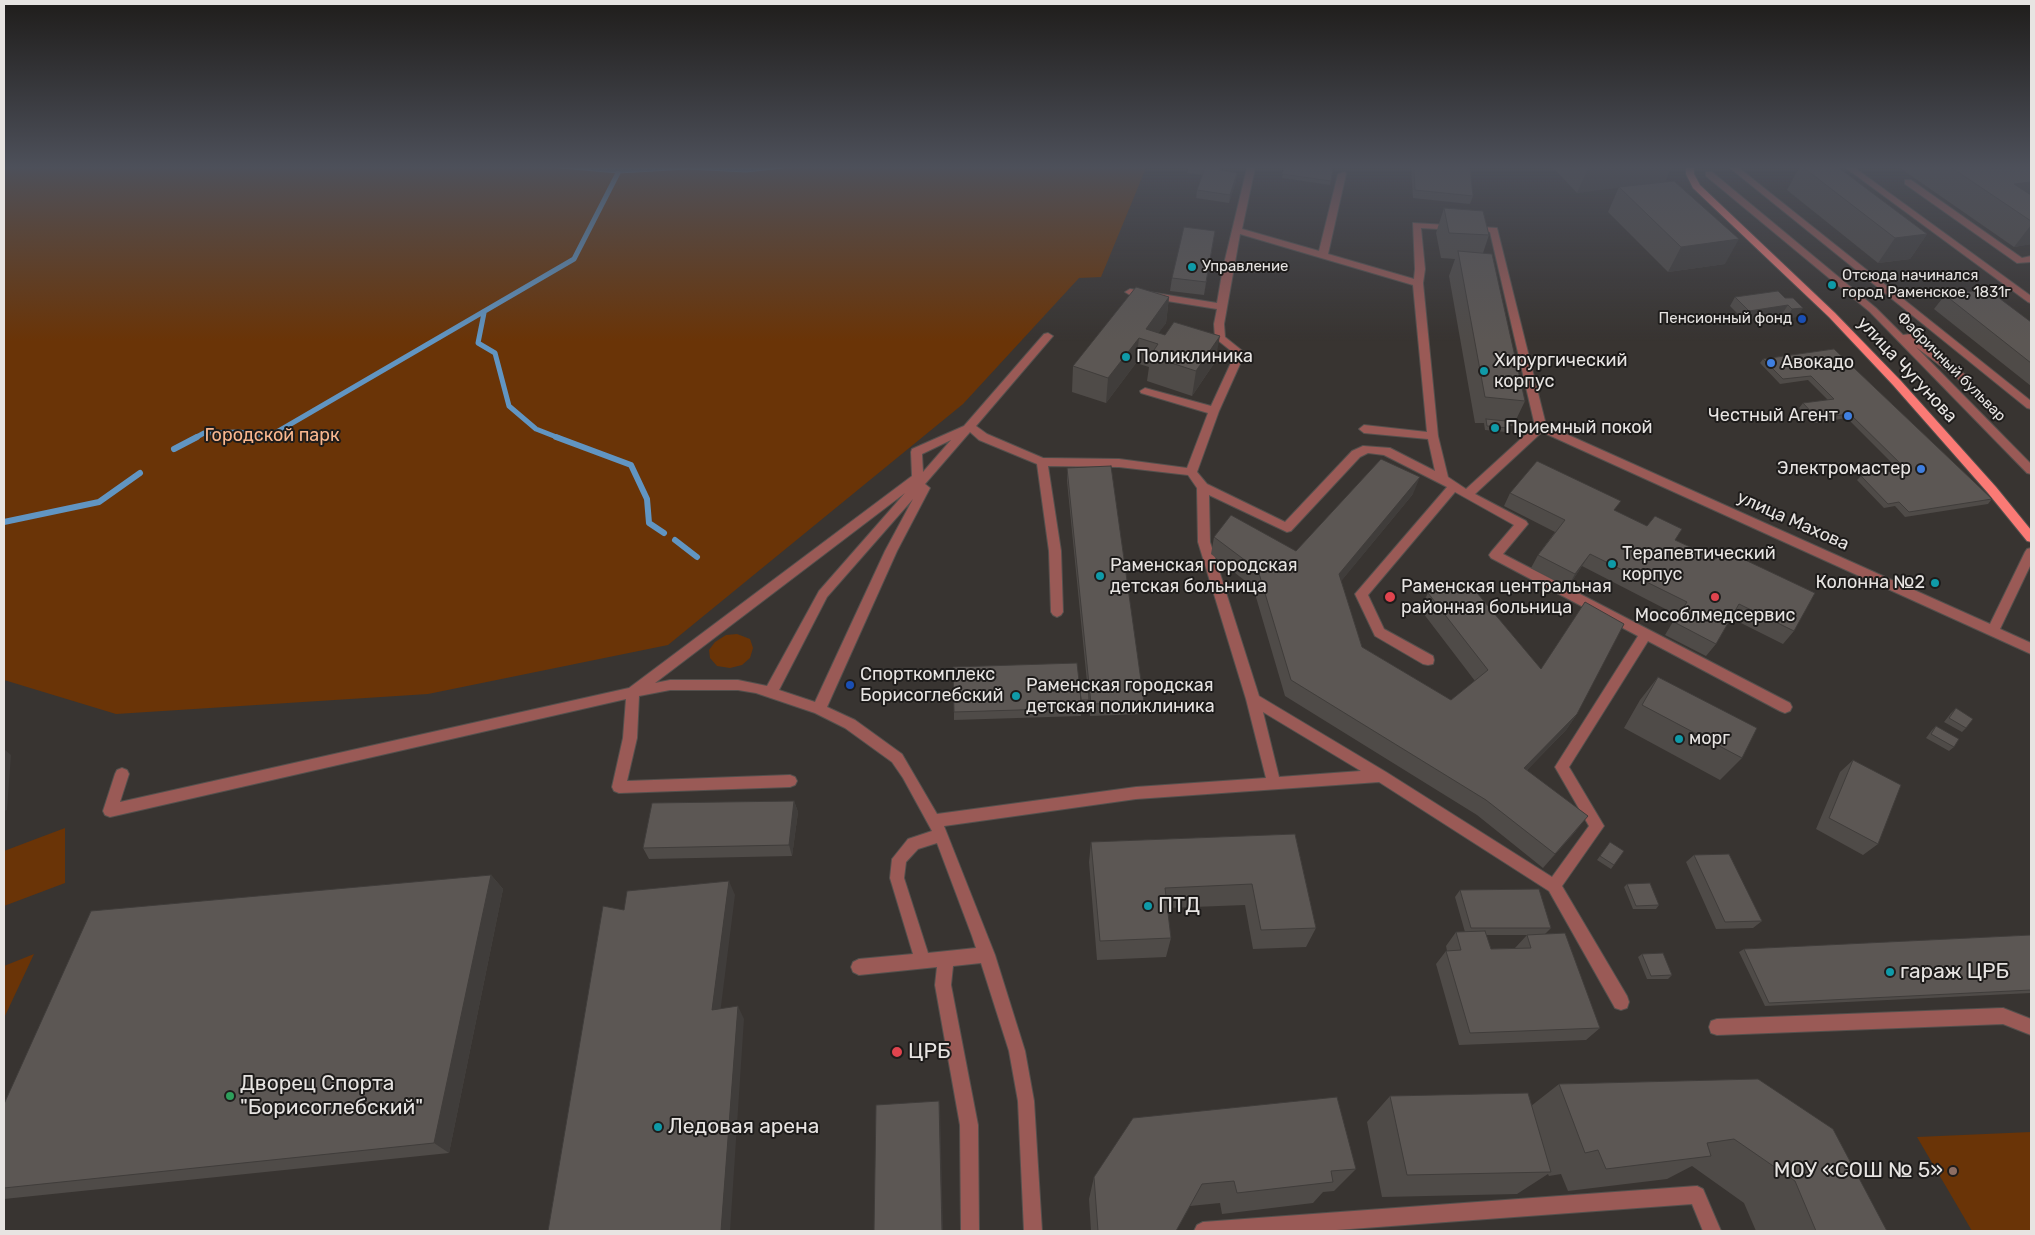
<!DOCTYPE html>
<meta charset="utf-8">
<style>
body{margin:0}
#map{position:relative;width:2035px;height:1235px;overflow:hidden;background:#383431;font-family:Rubik,sans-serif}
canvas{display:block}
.frame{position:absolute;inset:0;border:5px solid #e7e4e2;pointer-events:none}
</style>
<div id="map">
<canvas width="2035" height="1235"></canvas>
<div class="frame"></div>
</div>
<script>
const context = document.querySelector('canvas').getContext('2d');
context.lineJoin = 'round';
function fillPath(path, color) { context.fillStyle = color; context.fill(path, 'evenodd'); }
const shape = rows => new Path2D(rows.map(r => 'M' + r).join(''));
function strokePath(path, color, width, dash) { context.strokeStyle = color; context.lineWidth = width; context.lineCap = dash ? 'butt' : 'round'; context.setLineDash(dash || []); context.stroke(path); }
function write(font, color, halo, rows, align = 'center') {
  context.font = font + ' Rubik,sans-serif'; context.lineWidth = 4; context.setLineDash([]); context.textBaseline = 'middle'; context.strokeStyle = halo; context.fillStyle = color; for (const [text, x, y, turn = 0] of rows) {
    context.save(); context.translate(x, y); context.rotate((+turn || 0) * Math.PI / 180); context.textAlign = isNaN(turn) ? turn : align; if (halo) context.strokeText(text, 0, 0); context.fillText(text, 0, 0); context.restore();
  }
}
const green = shape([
 [4,168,1146,168,1101,277,1079,278,963,404,668,645,428,694,116,714,4,680],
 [737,634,750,639,753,648,750,658,742,665,730,668,717,666,710,658,709,650,715,642,726,635],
 [65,828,65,883,4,906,4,851],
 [34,954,4,1018,4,966],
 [2031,1132,2031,1231,1972,1231,1917,1137]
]);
const water = shape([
 [561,168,783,168,746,172,688,169,618,173,561,168]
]);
const streamFar1 = shape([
 [484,313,478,343,495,353,509,406,536,429,559,438],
 [195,438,204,433,239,432,270,436,574,259,618,173]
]);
const stream = shape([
 [556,437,631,465,647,499,649,523,664,533],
 [174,449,197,437],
 [4,522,99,502,140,473],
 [675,540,697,557]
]);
const minor = shape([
 [1247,168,1255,168,1242,229,1319,251,1338,174,1345,172,1346,174,1328,254,1414,279,1415,269,1413,223,1497,228,1546,425,1990,624,2025,552,2027,549,2031,548,2031,564,2000,629,2031,643,2031,654,1542,432,1475,494,1526,521,1528,524,1503,554,1790,703,1792,707,1790,711,1785,713,1780,711,1648,641,1569,767,1604,826,1562,886,1627,996,1629,1002,1627,1008,1621,1010,1615,1008,1549,891,1379,782,1136,799,944,826,995,955,1025,1051,1034,1101,1042,1231,1024,1231,1018,1101,1009,1051,981,963,953,966,951,985,978,1125,979,1231,961,1231,960,1125,935,985,937,967,859,975,853,972,851,967,853,962,859,959,913,954,890,878,892,859,908,839,932,831,903,778,892,762,845,728,815,713,756,693,738,690,670,690,639,696,637,738,627,781,790,775,795,777,797,781,795,785,790,787,619,793,614,791,612,787,623,738,626,699,110,817,105,815,103,811,115,774,117,770,122,768,127,770,129,774,120,802,629,688,912,476,911,452,912,449,964,426,1044,334,1048,333,1053,336,976,426,987,434,1043,458,1119,459,1187,468,1208,413,1141,393,1140,391,1145,388,1211,406,1235,354,1215,338,1214,324,1217,309,1130,295,1125,292,1130,289,1217,303,1223,268,1247,168],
 [1421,228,1490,232,1535,426,1466,489,1448,477,1438,436,1423,283,1425,269,1421,228],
 [1240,234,1413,285,1427,432,1364,425,1359,429,1364,433,1428,439,1435,471,1390,448,1363,446,1352,451,1285,522,1207,484,1197,472,1219,411,1245,353,1225,337,1224,324,1240,234],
 [970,432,979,440,1037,464,1049,551,1051,612,1053,615,1057,617,1061,615,1063,612,1061,551,1048,466,1119,467,1188,475,1197,488,1198,542,1246,699,1266,778,1136,787,937,814,902,754,855,720,827,707,897,551,930,488,925,484,970,432],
 [951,440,923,472,922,454,951,440],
 [1368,453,1384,455,1447,487,1355,594,1375,636,1423,664,1428,665,1433,664,1434,660,1433,656,1384,629,1368,595,1455,492,1514,525,1491,552,1489,555,1491,558,1638,636,1555,767,1589,826,1552,877,1386,772,1259,696,1210,542,1209,495,1287,532,1291,531,1360,457,1368,453],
 [905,493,819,591,767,686,738,680,670,680,655,683,905,493],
 [913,499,885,551,815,702,779,690,827,597,913,499],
 [1263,712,1361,771,1279,777,1263,712],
 [937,843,972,936,976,948,928,953,904,878,906,862,918,849,937,843],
 [1730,168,1739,168,2031,401,2031,409,2027,408,1730,168],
 [1846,168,1855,168,2031,296,2031,303,2028,302,1846,168],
 [1706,172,1712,172,1876,308,1903,335,1911,334,1971,379,1972,381,1971,383,1963,383,1916,347,2031,464,2031,474,2027,473,1870,312,1706,176,1706,172],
 [1905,180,1911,180,2022,258,2031,256,2031,262,2017,263,1905,184,1905,180],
 [2003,1008,2031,1019,2031,1035,2003,1024,1717,1035,1711,1033,1709,1027,1711,1021,1717,1019,2003,1008],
 [1697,1186,1703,1189,1721,1231,1703,1231,1692,1204,1323,1231,1194,1231,1197,1225,1203,1222,1697,1186]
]);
const major = shape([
 [1686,168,1694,168,1694,174,1700,185,1835,313,1901,381,1996,487,2031,530,2031,542,2027,541,1988,493,1893,385,1829,317,1693,188,1686,174,1686,168]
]);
const wall = shape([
 [1188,168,1222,168,1222,170,1237,173,1236,181,1229,203,1196,198,1197,190,1203,175,1187,173],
 [1284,168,1331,181,1330,185,1282,178],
 [1411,168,1470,168,1473,196,1470,204,1413,198],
 [1553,168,1671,168,1665,182,1725,264,1668,272,1608,212,1619,187,1577,193],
 [1799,168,1839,168,1927,234,1910,259,1878,263,1787,190],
 [1900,168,2031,168,2031,244,2014,247],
 [1444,208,1489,235,1483,253,1525,401,1513,426,1507,426,1508,428,1506,432,1485,430,1484,423,1475,423,1449,276,1455,259,1441,258,1436,233],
 [1215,231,1204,295,1170,291,1172,278],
 [1945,295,2031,322,2031,386,1934,309],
 [1169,297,1166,323,1158,333,1215,362,1192,396,1147,381,1149,367,1136,363,1106,403,1072,392,1073,366],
 [1735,297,1785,298,1797,317,1786,318,1782,314,1744,320,1730,306],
 [1834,349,1992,499,1988,504,1905,517,1895,506,1884,508,1857,480,1861,476,1899,470,1847,418,1814,423,1799,408,1803,403,1828,400,1808,380,1780,384,1760,363,1763,359],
 [1067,468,1144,702,1142,714,1090,716,1089,704,1081,704,1081,716,954,720,954,712,1079,683,1087,682,1067,481],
 [1510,493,1615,511,1715,559,1722,549,1794,631,1783,644,1731,618,1716,644,1706,656,1665,635,1677,615,1582,566,1568,587,1531,568,1538,555,1555,532,1504,506],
 [1413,494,1341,581,1362,647,1451,700,1475,681,1420,609,1428,593,1577,714,1566,730,1527,770,1576,831,1543,868,1477,815,1285,696,1253,587,1211,554,1214,537,1296,551],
 [1658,677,1742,758,1720,780,1624,728,1640,700],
 [1956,708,1966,728,1962,732,1944,722,1951,713],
 [1936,726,1954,747,1949,751,1926,738,1932,730],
 [1853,760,1878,844,1863,855,1816,829,1840,772],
 [794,801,798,812,792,856,649,859,643,848],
 [1295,834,1316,928,1306,947,1253,949,1245,905,1167,908,1171,938,1166,957,1097,960,1089,862,1091,842],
 [1610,842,1614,865,1611,869,1597,860],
 [1694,855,1762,921,1753,928,1716,929,1686,862],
 [491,875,503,889,449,1153,4,1199,4,1104],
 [1627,884,1659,905,1656,909,1633,909,1624,887],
 [1460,890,1551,928,1545,934,1600,1028,1586,1040,1459,1045,1436,964,1446,951,1447,951,1446,946,1456,932,1465,932,1455,897],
 [1486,935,1532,935,1527,935,1515,948,1491,949],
 [2031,935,2031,993,1765,1006,1739,952,1744,949],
 [1642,954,1672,975,1668,979,1647,979,1638,957],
 [1758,1079,1887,1231,1756,1231,1744,1203,1692,1166,1667,1179,1568,1191,1561,1174,1549,1176,1548,1174,1517,1194,1382,1197,1367,1122,1390,1096,1531,1106,1559,1084],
 [1356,1169,1334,1191,1323,1192,1313,1203,1222,1214,1220,1203,1190,1206,1176,1231,1091,1231,1089,1199,1094,1177]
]);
const shadedWall = shape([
 [1588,168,1671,168,1665,182,1577,193],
 [1237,173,1236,181,1229,203,1230,195],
 [2031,182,2031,204,2014,184],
 [2031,225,2031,244,2014,247],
 [1215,231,1213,244,1204,295,1206,282],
 [1927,234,1910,259,1878,263,1895,238],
 [1739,239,1725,264,1668,272,1681,247],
 [1169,297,1166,323,1152,342,1146,329],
 [1788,305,1782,314,1744,320,1749,311],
 [1803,308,1797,317,1786,318,1792,309],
 [1220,336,1215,362,1192,396,1196,371],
 [1139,338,1136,363,1106,403,1108,378],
 [1420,477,1413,494,1333,591,1339,574],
 [1590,554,1568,587,1575,574],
 [1577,714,1566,730,1513,784,1524,768],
 [4,749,11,755,7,810,4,811],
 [794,801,798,812,792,856,789,845],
 [1588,816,1576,831,1543,868,1555,854],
 [491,875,503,889,449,1153,434,1143],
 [729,881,735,895,719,1022,712,1010],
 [738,1006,744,1019,730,1231,721,1231],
 [939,1101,940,1106,943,1231,942,1231]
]);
const building = shape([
 [1205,168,1221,168,1220,170,1237,173,1230,195,1197,190,1205,168],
 [1284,168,1333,168,1331,181,1282,174,1284,168],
 [1414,168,1470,168,1473,196,1415,190,1414,168],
 [1804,168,1839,168,1927,234,1895,238,1804,168],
 [1952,168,1989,168,1992,169,2002,168,2031,168,2031,182,2014,184,2031,195,2031,221,1952,168],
 [1674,181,1739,239,1681,247,1619,187,1674,181],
 [1444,208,1483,211,1489,235,1449,233,1444,208],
 [1184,227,1215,231,1206,282,1172,278,1184,227],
 [1458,251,1492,254,1525,401,1485,397,1458,251],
 [1136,287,1169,297,1146,329,1165,335,1174,322,1220,336,1196,371,1150,356,1158,344,1139,338,1108,378,1073,366,1136,287],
 [1987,289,2031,322,2031,363,1945,295,1987,289],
 [1778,291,1785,298,1793,298,1803,308,1792,309,1788,305,1749,311,1735,297,1778,291],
 [1834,349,1992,499,1909,512,1899,502,1888,504,1861,476,1906,469,1850,414,1817,418,1803,403,1834,399,1811,376,1783,379,1763,359,1834,349],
 [1486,419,1506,421,1508,428,1487,426,1486,419],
 [1381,459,1420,477,1339,574,1362,647,1451,700,1488,670,1428,593,1467,581,1541,669,1585,602,1624,624,1577,714,1524,768,1588,816,1555,854,1486,800,1291,680,1258,570,1214,537,1231,515,1296,551,1381,459],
 [1537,461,1621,501,1614,510,1647,526,1655,516,1682,529,1675,540,1716,559,1722,549,1815,593,1794,631,1739,604,1716,644,1674,622,1687,602,1590,554,1575,574,1538,555,1565,520,1510,493,1537,461],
 [1111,466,1144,702,1091,704,1067,468,1111,466],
 [1077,663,1082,708,954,712,953,667,1077,663],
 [1658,677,1757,728,1742,758,1642,705,1658,677],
 [1088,682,1089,700,1081,700,1079,683,1088,682],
 [1956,708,1973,719,1966,728,1949,718,1956,708],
 [1936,726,1959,739,1954,747,1931,734,1936,726],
 [1853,760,1901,785,1878,844,1829,818,1853,760],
 [794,801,789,845,643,848,652,803,794,801],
 [1295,834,1316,928,1261,930,1252,884,1165,888,1171,938,1100,941,1091,842,1295,834],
 [1610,842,1624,851,1614,865,1600,856,1610,842],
 [1729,854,1762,921,1725,922,1694,855,1729,854],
 [491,875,434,1143,4,1188,4,1104,91,911,491,875],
 [729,881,712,1010,738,1006,721,1231,548,1231,603,906,624,910,627,891,729,881],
 [1650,883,1659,905,1636,906,1627,884,1650,883],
 [1539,889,1551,928,1471,928,1460,890,1539,889],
 [1485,931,1491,949,1531,948,1527,935,1565,933,1600,1028,1470,1033,1446,951,1461,950,1456,932,1485,931],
 [2031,935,2031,990,1769,1003,1744,949,2031,935],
 [1663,953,1672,975,1651,976,1642,954,1663,953],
 [1758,1079,1833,1129,1887,1231,1816,1231,1795,1181,1734,1139,1707,1143,1711,1156,1606,1169,1598,1150,1585,1153,1559,1084,1758,1079],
 [1528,1093,1551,1172,1407,1175,1390,1096,1528,1093],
 [1337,1097,1356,1169,1331,1171,1333,1182,1237,1193,1234,1181,1202,1184,1176,1231,1098,1231,1094,1177,1133,1118,1337,1097],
 [939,1101,942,1231,874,1231,876,1105,939,1101]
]);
const markers = [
 [1192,267,5,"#0f9aa8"],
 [1832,285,5,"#0f9aa8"],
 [1802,319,5,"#1a4fb4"],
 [1126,357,5,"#0f9aa8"],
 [1771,363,5,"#3f7fe0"],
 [1484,371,5,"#0f9aa8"],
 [1848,416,5,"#3f7fe0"],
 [1495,428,5,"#0f9aa8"],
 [1921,469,5,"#3f7fe0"],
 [1612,564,5,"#0f9aa8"],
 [1100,576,5,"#0f9aa8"],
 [1935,583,5,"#0f9aa8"],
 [1390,597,6,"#e0444e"],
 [1715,597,5,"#e0444e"],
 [850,685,5,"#1a4fb4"],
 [1016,696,5,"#0f9aa8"],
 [1679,739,5,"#0f9aa8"],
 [1148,906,5,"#0f9aa8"],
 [1890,972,5,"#0f9aa8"],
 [897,1052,6,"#e0444e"],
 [230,1096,5,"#2e9e5b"],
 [658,1127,5,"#0f9aa8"],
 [1953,1171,5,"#8d6e63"]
];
const farPoinames = [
 ["Управление",1202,267],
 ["Отсюда начинался",1842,276],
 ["город Раменское, 1831г",1842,293],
 ["Пенсионный фонд",1792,319,"right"]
];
const farStreetnames = [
 ["Фабричный бульвар",1951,367,45]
];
const poiNames = [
 ["Поликлиника",1136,357],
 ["Хирургический",1494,361],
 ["корпус",1494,382],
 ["Авокадо",1781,363],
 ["Честный Агент",1838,416,"right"],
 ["Приемный покой",1505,428],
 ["Электромастер",1911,469,"right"],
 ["Терапевтический",1622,554],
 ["корпус",1622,575],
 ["Раменская городская",1110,566],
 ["детская больница",1110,587],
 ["Колонна №2",1925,583,"right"],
 ["Раменская центральная",1401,587],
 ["районная больница",1401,608],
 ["Мособлмедсервис",1715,616,"center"],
 ["Спорткомплекс",860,675],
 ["Борисоглебский",860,696],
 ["Раменская городская",1026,686],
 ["детская поликлиника",1026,707],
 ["морг",1689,739]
];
const streetNames = [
 ["улица Чугунова",1907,370,47],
 ["улица Махова",1793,521,24]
];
const parkNames = [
 ["Городской парк",272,436]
];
const nearPoinames = [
 ["ПТД",1158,906],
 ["гараж ЦРБ",1900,972],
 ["ЦРБ",908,1052],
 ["Дворец Спорта",240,1084],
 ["\"Борисоглебский\"",240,1108],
 ["Ледовая арена",668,1127],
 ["МОУ «СОШ № 5»",1943,1171,"right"]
];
fillPath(green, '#6a3407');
fillPath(water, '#2773b5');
strokePath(water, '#6195c2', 1);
strokePath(streamFar1, '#6195c2', 5);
strokePath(stream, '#6195c2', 6);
strokePath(minor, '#54504d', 2);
strokePath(major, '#54504d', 2);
fillPath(minor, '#9a5a56');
fillPath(major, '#fb7a75');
fillPath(wall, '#4f4b48');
fillPath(shadedWall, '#403d3b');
fillPath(building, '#5c5754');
strokePath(building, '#403d3b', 1);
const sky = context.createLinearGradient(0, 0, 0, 341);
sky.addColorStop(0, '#1f1d1b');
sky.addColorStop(0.49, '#4d505a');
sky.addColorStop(1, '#4d505a00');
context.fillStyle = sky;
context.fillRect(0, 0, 2035, 341);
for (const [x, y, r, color] of markers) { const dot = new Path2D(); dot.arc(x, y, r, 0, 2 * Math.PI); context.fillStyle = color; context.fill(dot); strokePath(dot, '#1e1c1b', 2); }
write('15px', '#e7e4e2', '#1e1c1b', farPoinames, 'left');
write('15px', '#e7e4e2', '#1e1c1b', farStreetnames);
write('18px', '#e7e4e2', '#1e1c1b', poiNames, 'left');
write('18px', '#e7e4e2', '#1e1c1b', streetNames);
write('18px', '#f9b78f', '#1e1c1b', parkNames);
write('21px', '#e7e4e2', '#1e1c1b', nearPoinames, 'left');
</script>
